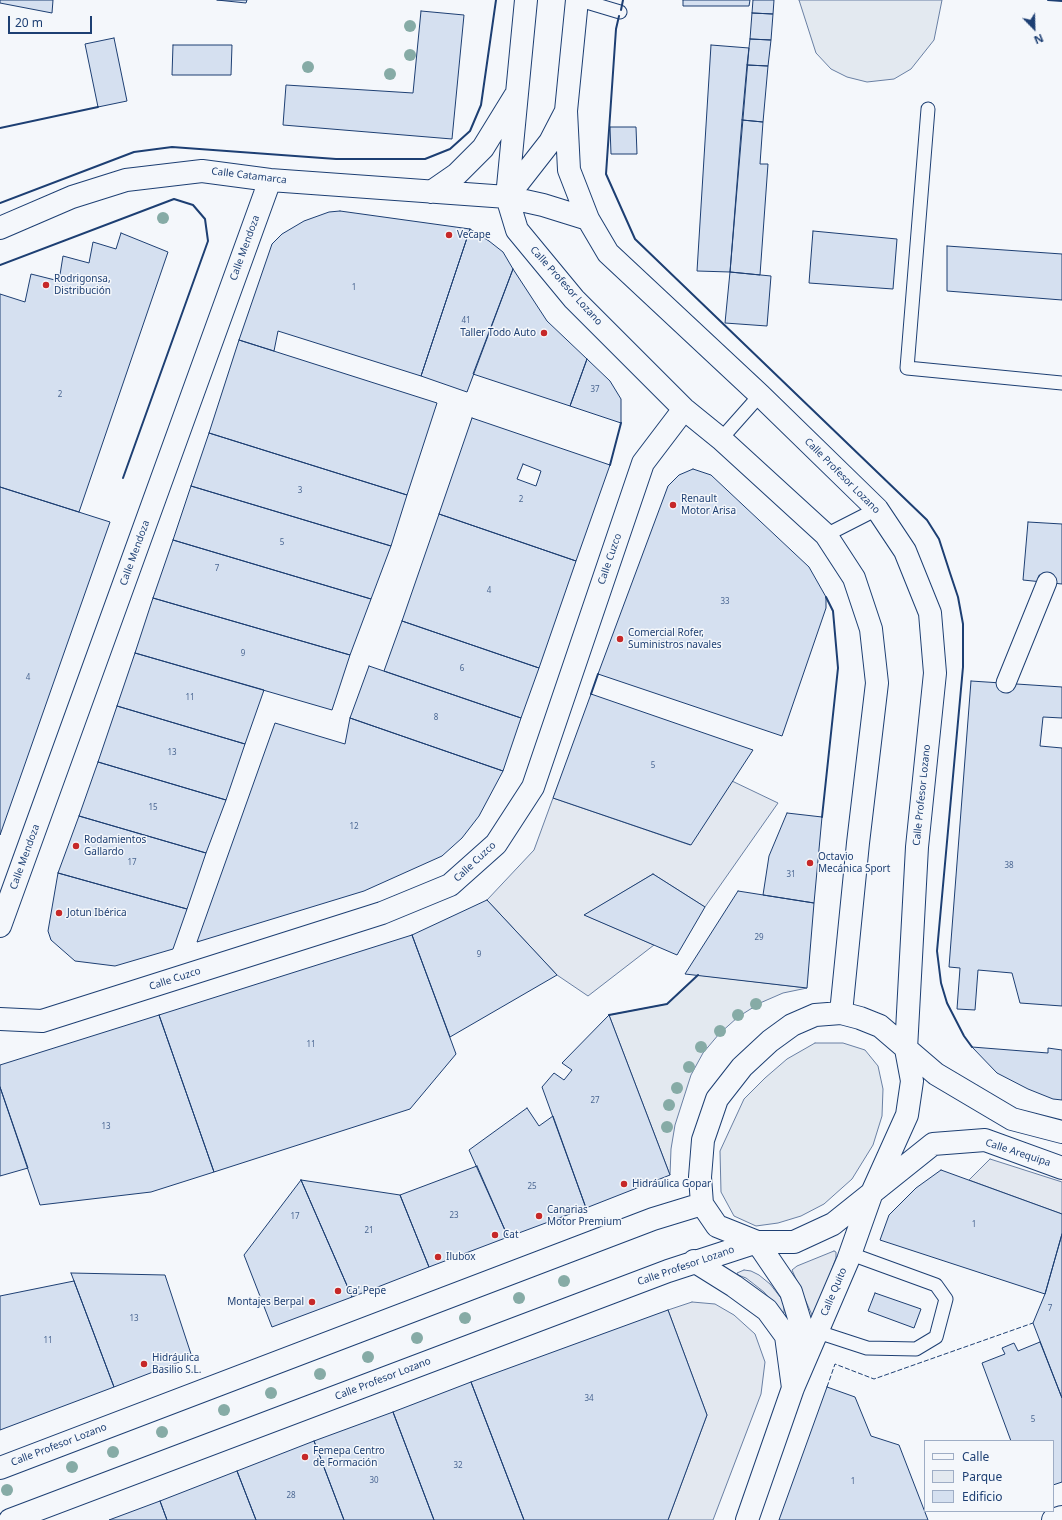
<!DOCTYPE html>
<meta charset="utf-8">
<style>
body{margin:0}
#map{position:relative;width:1062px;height:1520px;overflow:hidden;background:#f4f7fb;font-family:"Noto Sans",sans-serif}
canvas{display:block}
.legend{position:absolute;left:924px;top:1440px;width:130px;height:72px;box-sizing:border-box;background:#f4f7fb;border:1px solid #9eadc5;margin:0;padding:5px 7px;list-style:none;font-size:12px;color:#1d3f73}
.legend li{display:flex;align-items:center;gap:8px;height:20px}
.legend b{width:20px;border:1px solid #9eadc5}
.north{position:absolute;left:1014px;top:8px;width:40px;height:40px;-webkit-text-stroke:3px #f4f7fb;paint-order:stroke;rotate:157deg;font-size:11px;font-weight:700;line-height:16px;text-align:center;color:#1d3f73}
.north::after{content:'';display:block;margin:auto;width:14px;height:18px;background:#1d3f73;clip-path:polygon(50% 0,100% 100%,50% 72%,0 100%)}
.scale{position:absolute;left:8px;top:16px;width:84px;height:18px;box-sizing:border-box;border:2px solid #1d3f73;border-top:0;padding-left:5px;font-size:12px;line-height:14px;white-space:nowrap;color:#1d3f73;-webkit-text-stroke:3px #f4f7fb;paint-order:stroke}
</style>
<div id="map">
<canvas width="1062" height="1520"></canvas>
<ul class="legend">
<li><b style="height:5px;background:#f4f7fb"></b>Calle</li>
<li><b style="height:11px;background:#e3e9f0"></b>Parque</li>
<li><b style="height:11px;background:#d5e0f0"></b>Edificio</li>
</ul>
<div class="north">N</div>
<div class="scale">20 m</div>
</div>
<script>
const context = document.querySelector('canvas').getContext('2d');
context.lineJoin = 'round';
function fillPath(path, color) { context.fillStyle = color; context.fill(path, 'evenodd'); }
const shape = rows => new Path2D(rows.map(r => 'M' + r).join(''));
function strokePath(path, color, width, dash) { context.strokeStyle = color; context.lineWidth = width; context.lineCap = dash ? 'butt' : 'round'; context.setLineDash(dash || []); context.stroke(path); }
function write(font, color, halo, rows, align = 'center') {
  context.font = font + ' "Noto Sans",sans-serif'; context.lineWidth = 3; context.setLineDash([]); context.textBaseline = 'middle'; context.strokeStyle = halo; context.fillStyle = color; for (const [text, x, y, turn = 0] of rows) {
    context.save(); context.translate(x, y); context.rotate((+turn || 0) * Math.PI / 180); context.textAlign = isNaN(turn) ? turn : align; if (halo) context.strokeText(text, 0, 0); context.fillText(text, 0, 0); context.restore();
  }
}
const green = shape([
 [799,0,942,0,934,40,911,69,894,79,867,82,847,77,831,69,816,53,799,0],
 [698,975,807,988,783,993,760,1003,738,1017,719,1034,703,1053,691,1075,675,1125,671,1149,670,1175,609,1015,667,1004,698,975],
 [815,1043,843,1043,865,1050,878,1066,883,1089,882,1116,873,1145,852,1179,824,1204,801,1216,778,1223,756,1226,734,1216,721,1192,720,1151,744,1099,765,1078,787,1059,815,1043]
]);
const parking = shape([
 [732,781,778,803,705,907,653,874,585,915,654,945,588,996,557,975,487,900,534,850,553,798,690,845,732,781],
 [990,1159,1062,1182,1062,1214,969,1180,990,1159],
 [834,1251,836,1252,836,1258,815,1315,812,1315,792,1270,797,1266,834,1251],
 [744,1270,751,1271,759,1275,770,1284,784,1302,784,1313,781,1312,764,1292,746,1278,738,1275,737,1273,744,1270],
 [692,1302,715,1304,734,1315,755,1334,765,1362,761,1394,713,1520,668,1520,707,1415,668,1310,692,1302]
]);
const building = shape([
 [0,0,53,0,52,13,0,3,0,0],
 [217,0,247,0,246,3,217,0],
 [683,0,750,0,749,6,683,6,683,0],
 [753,0,774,0,773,14,752,13,753,0],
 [421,11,464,15,452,139,283,125,286,85,413,93,421,11],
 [752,13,773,14,771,40,750,39,752,13],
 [114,38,127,101,98,107,85,44,114,38],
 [750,39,771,40,768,66,747,65,750,39],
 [173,45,232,45,231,75,172,75,173,45],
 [711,45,749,48,730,272,697,271,711,45],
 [747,65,768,66,763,122,742,120,747,65],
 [742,120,763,122,760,164,768,164,760,275,730,272,742,120],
 [610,127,636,127,637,154,611,154,610,127],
 [340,211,470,229,421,376,278,331,274,351,239,340,272,244,282,234,304,221,329,212,340,211],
 [470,229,489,241,503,252,513,269,467,392,421,376,470,229],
 [813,231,897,239,893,289,809,283,813,231],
 [121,233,168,252,79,512,0,487,0,294,25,302,31,274,59,281,63,256,89,263,93,242,116,249,121,233],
 [947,246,1062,254,1062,300,947,291,947,246],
 [513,269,547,321,587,359,570,406,473,374,513,269],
 [730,272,771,276,767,326,725,323,730,272],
 [239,340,437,403,407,495,209,433,239,340],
 [587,359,610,381,621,399,621,423,570,406,587,359],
 [472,418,610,465,576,561,439,514,472,418],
 [523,464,541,471,536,486,517,479,523,464],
 [209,433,407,495,391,546,191,486,209,433],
 [693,469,711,475,809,567,826,597,826,608,782,736,598,674,668,486,679,475,693,469],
 [191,486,391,546,371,599,173,540,191,486],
 [0,487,110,522,0,835,0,487],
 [439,514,576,561,539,668,402,621,439,514],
 [1028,522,1062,524,1062,584,1023,580,1028,522],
 [173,540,371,599,350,655,153,598,173,540],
 [153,598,350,655,332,710,135,653,153,598],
 [402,621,539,668,521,718,384,671,402,621],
 [135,653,264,690,245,744,117,706,135,653],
 [369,666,521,718,503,771,350,718,369,666],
 [971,681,1062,687,1062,718,1043,717,1040,746,1062,748,1062,1006,1020,1003,1012,973,978,970,975,1010,957,1009,960,968,949,967,971,681],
 [591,694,753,750,691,845,553,798,591,694],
 [117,706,245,744,226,800,98,762,117,706],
 [350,718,503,771,479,816,462,838,442,856,364,891,197,942,275,723,345,744,350,718],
 [98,762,226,800,206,853,79,816,98,762],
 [787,813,822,817,814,903,763,895,769,856,787,813],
 [79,816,206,853,187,909,58,873,79,816],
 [58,873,187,909,173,949,115,966,75,961,51,940,48,931,58,873],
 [653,874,705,907,677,955,584,915,653,874],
 [738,891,814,903,807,988,685,974,738,891],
 [487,900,557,975,450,1037,412,935,487,900],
 [412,935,456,1054,410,1109,214,1172,159,1015,412,935],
 [159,1015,214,1172,151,1192,40,1205,0,1087,0,1065,159,1015],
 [609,1015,670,1175,586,1208,542,1087,554,1073,564,1080,572,1070,562,1063,609,1015],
 [972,1047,1048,1053,1048,1048,1062,1050,1062,1100,1053,1099,1028,1089,997,1073,972,1047],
 [0,1087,28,1168,0,1176,0,1087],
 [527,1108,539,1126,553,1116,586,1208,508,1237,469,1150,527,1108],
 [477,1166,508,1237,429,1267,400,1195,477,1166],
 [941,1170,1062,1214,1062,1234,1045,1294,880,1240,889,1215,916,1188,941,1170],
 [301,1180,400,1195,429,1267,352,1297,301,1180],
 [301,1180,352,1297,272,1327,244,1255,301,1180],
 [1062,1234,1062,1398,1033,1323,1045,1294,1062,1234],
 [71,1273,165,1275,192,1357,114,1387,71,1273],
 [74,1281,114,1387,0,1430,0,1296,74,1281],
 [875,1293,921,1309,914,1328,868,1311,875,1293],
 [668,1310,707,1415,668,1520,524,1520,471,1382,668,1310],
 [1040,1342,1062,1398,1062,1482,1053,1485,1053,1441,1011,1441,982,1363,1005,1354,1002,1348,1014,1343,1018,1351,1040,1342],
 [471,1382,524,1520,434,1520,393,1412,471,1382],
 [827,1387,855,1397,871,1436,899,1445,928,1520,779,1520,827,1387],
 [393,1412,434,1520,344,1520,314,1441,393,1412],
 [314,1441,344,1520,256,1520,237,1471,314,1441],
 [237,1471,256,1520,167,1520,160,1501,237,1471],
 [160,1501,167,1520,109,1520,160,1501]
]);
const service = shape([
 [580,0,620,12],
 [928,109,907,368,1062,383],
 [721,439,760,395],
 [826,535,877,509],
 [818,1332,867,1348,916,1349,936,1337,946,1299,936,1285,851,1254]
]);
const pedestrian = shape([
 [1006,683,1047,582]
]);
const minor = shape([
 [526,0,507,197,517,230,574,299,684,409,721,439,826,535,854,578,871,629,877,683,858,843,841,1013],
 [577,0,566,111,569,170,588,219,608,253,760,395,877,509,905,551,930,613,935,673,917,847,906,1049,912,1081,907,1115,871,1195,848,1260,793,1388,747,1520],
 [431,192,457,174,483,148,515,96],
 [507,197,550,142,565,113],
 [0,228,72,197,126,180,202,171,270,180,507,197,543,205,588,219],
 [0,926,270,180],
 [0,1019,42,1021,382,913,450,885,496,844,533,787,643,463,684,409],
 [1062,1132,1012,1119,936,1074,880,1026,860,1018,841,1013,815,1015,792,1025,770,1041,742,1067,717,1099,703,1140,700,1177,702,1204,717,1226,757,1242,794,1242,833,1224,933,1144,985,1140,1062,1168],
 [757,1242,791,1292,803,1331,799,1358],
 [694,1261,734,1286,767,1310,786,1336,793,1388],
 [0,1468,653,1219,702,1204],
 [10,1520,668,1271,757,1242],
 [1053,1520,1062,1517]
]);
const fence = shape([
 [827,1387,835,1364,874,1379,1033,1323]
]);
const wall = shape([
 [1048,0,1062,1],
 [621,10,623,0],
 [619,16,616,29,606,174,635,239,927,520,939,539,950,573,958,597,963,624,963,667,937,951,941,983,947,1003,964,1036,972,1047],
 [0,128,98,107],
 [0,203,134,152,172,147,336,159,425,159,450,149,470,131,481,105,496,0],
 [0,265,174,199,193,205,205,219,208,241,123,478],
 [610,465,621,423],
 [591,694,598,674],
 [822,817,838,668,833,611,826,597],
 [609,1015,667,1004,698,975]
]);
const trees = [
 [410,26],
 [410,55],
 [308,67],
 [390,74],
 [163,218],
 [756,1004],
 [738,1015],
 [720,1031],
 [701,1047],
 [689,1067],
 [677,1088],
 [669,1105],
 [667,1127],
 [564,1281],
 [519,1298],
 [465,1318],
 [417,1338],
 [368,1357],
 [320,1374],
 [271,1393],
 [224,1410],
 [162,1432],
 [113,1452],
 [72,1467],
 [7,1490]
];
const markers = [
 [449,235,4,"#c62828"],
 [46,285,4,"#c62828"],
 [544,333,4,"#c62828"],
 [673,505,4,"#c62828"],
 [620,639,4,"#c62828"],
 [76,846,4,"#c62828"],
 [810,863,4,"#c62828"],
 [59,913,4,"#c62828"],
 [624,1184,4,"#c62828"],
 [539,1216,4,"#c62828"],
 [495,1235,4,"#c62828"],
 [438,1257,4,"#c62828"],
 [338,1291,4,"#c62828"],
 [312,1302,4,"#c62828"],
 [144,1364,4,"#c62828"],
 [305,1457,4,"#c62828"]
];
const numberNames = [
 ["1",354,288],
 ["41",466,321],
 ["37",595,390],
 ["2",60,395],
 ["3",300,491],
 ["2",521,500],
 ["5",282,543],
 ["7",217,569],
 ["4",489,591],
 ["33",725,602],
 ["9",243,654],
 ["6",462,669],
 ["4",28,678],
 ["11",190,698],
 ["8",436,718],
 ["13",172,753],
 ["5",653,766],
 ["15",153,808],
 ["12",354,827],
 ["17",132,863],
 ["38",1009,866],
 ["31",791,875],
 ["29",759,938],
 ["9",479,955],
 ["11",311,1045],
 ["27",595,1101],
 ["13",106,1127],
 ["25",532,1187],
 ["23",454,1216],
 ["17",295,1217],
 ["1",974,1225],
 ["21",369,1231],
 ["7",1050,1309],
 ["13",134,1319],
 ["11",48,1341],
 ["34",589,1399],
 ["5",1033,1420],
 ["32",458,1466],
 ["30",374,1481],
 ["1",853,1482],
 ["28",291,1496]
];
const streetNames = [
 ["Calle Catamarca",249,176,7],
 ["Calle Mendoza",245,248,-70],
 ["Calle Profesor Lozano",566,286,48],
 ["Calle Profesor Lozano",842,476,45],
 ["Calle Mendoza",135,553,-70],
 ["Calle Cuzco",610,559,-71],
 ["Calle Profesor Lozano",922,795,-84],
 ["Calle Mendoza",25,857,-70],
 ["Calle Cuzco",475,862,-43],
 ["Calle Cuzco",175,979,-18],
 ["Calle Arequipa",1018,1153,18],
 ["Calle Profesor Lozano",686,1266,-19],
 ["Calle Quito",834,1292,-67],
 ["Calle Profesor Lozano",383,1379,-21],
 ["Calle Profesor Lozano",59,1445,-21]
];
const poiNames = [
 ["Vecape",457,235],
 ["Rodrigonsa,",54,279],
 ["Distribución",54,291],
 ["Taller Todo Auto",536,333,"right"],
 ["Renault",681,499],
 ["Motor Arisa",681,511],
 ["Comercial Rofer,",628,633],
 ["Suministros navales",628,645],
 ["Rodamientos",84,840],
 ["Gallardo",84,852],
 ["Octavio",818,857],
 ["Mecánica Sport",818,869],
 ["Jotun Ibérica",67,913],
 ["Hidráulica Gopar",632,1184],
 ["Canarias",547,1210],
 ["Motor Premium",547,1222],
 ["Cat",503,1235],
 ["Ilubox",446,1257],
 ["Ca' Pepe",346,1291],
 ["Montajes Berpal",304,1302,"right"],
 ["Hidráulica",152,1358],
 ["Basilio S.L.",152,1370],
 ["Femepa Centro",313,1451],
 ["de Formación",313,1463]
];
fillPath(green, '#e3e9f0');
strokePath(green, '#687fa3', 1);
fillPath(parking, '#e3e8f0');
strokePath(parking, '#687fa3', 1);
fillPath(building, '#d5e0f0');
strokePath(building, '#1d3f73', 1);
strokePath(service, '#1d3f73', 15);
strokePath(pedestrian, '#1d3f73', 21);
strokePath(minor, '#1d3f73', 24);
strokePath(service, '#f4f7fb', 13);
strokePath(pedestrian, '#f4f7fb', 19);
strokePath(minor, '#f4f7fb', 22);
strokePath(fence, '#1d3f73', 1, [5, 2]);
strokePath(wall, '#1d3f73', 2);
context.fillStyle = '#86aba6';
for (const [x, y] of trees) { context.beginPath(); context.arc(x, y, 6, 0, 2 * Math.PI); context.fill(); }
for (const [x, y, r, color] of markers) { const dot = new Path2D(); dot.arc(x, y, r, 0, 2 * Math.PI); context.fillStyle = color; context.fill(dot); strokePath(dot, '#f4f7fb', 1.5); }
write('8px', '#4b6792', null, numberNames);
write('10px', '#1d3f73', '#f4f7fb', streetNames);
write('10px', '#1d3f73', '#f4f7fb', poiNames, 'left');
</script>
